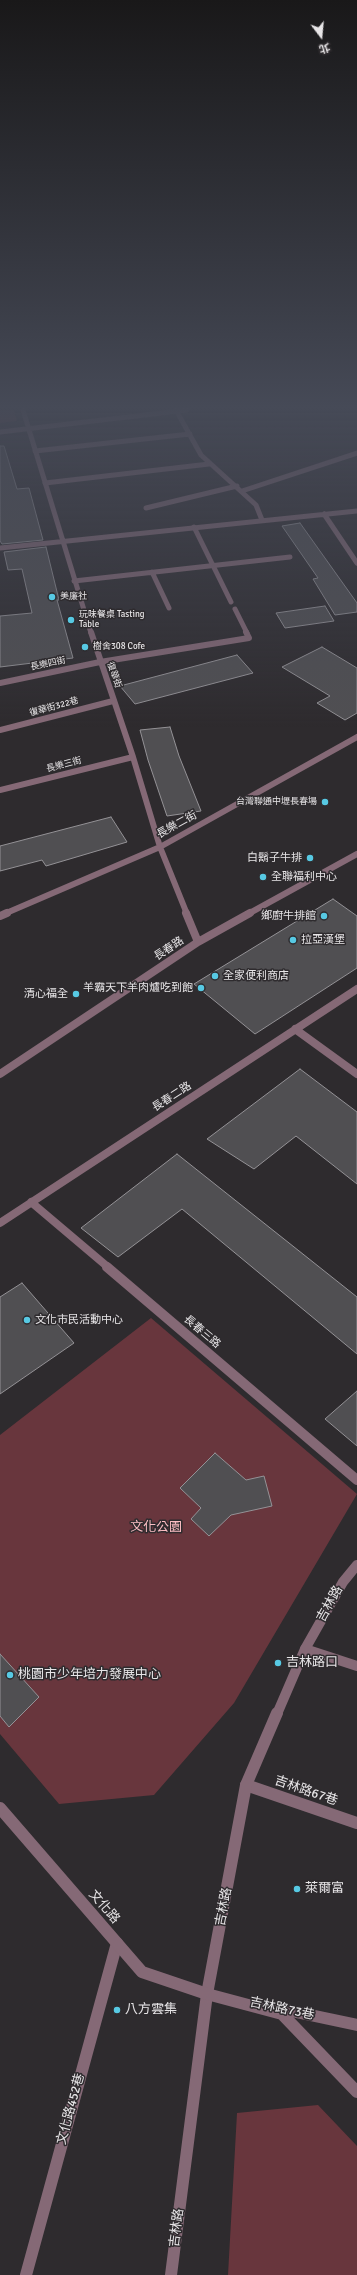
<!DOCTYPE html>
<meta charset="utf-8">
<style>
body{margin:0}
#map{position:relative;width:357px;height:2275px;overflow:hidden;background:#2e2b2e;font-family:Signika,"Noto Sans TC",sans-serif}
canvas{display:block}
.north{position:absolute;left:301px;top:16px;width:40px;height:40px;-webkit-text-stroke:3px #2e2b2e;paint-order:stroke;rotate:164deg;font-size:11px;font-weight:700;line-height:16px;text-align:center;color:#e7e5e7}
.north::after{content:'';display:block;margin:auto;width:14px;height:18px;background:#e7e5e7;clip-path:polygon(50% 0,100% 100%,50% 72%,0 100%)}
</style>
<div id="map">
<canvas width="357" height="2275"></canvas>
<div class="north">北</div>
</div>
<script>
const context = document.querySelector('canvas').getContext('2d');
context.lineJoin = 'round';
function fillPath(path, color) { context.fillStyle = color; context.fill(path, 'evenodd'); }
const shape = rows => new Path2D(rows.map(r => 'M' + r).join(''));
function strokePath(path, color, width, dash) { context.strokeStyle = color; context.lineWidth = width; context.lineCap = dash ? 'butt' : 'round'; context.setLineDash(dash || []); context.stroke(path); }
function write(font, color, halo, rows, align = 'center') {
  context.font = font + ' Signika,"Noto Sans TC",sans-serif'; context.lineWidth = 3; context.setLineDash([]); context.textBaseline = 'middle'; context.strokeStyle = halo; context.fillStyle = color; for (const [text, x, y, turn = 0] of rows) {
    context.save(); context.translate(x, y); context.rotate((+turn || 0) * Math.PI / 180); context.textAlign = isNaN(turn) ? turn : align; if (halo) context.strokeText(text, 0, 0); context.fillText(text, 0, 0); context.restore();
  }
}
const green = shape([
 [0,410,14,410,17,421,0,423],
 [151,1318,357,1494,234,1703,154,1795,59,1804,0,1734,0,1435],
 [318,2105,357,2146,357,2275,228,2275,237,2113]
]);
const building = shape([
 [0,446,4,446,17,489,29,488,43,540,2,544,0,541,0,446],
 [300,523,357,603,357,612,335,615,313,579,318,578,282,526,300,523],
 [46,547,59,600,57,600,73,658,0,667,0,616,32,613,22,569,8,570,4,552,46,547],
 [325,606,334,621,285,628,276,613,325,606],
 [322,647,357,668,357,713,345,720,317,703,330,696,282,667,322,647],
 [237,655,253,673,135,704,120,686,237,655],
 [170,727,179,756,201,811,167,816,148,760,140,730,170,727],
 [111,817,127,842,46,866,42,860,0,871,0,846,111,817],
 [333,899,357,916,357,968,255,1034,194,984,333,899],
 [300,1069,357,1112,357,1184,296,1136,254,1169,207,1139,300,1069],
 [177,1154,357,1297,357,1354,182,1209,118,1257,81,1228,177,1154],
 [22,1283,74,1343,0,1394,0,1297,22,1283],
 [357,1391,357,1446,325,1419,357,1391],
 [215,1453,246,1480,264,1476,272,1506,231,1515,209,1536,191,1519,201,1508,180,1488,215,1453],
 [0,1654,39,1697,9,1727,0,1716,0,1654]
]);
const serviceFar3 = shape([
 [176,410,201,455,256,505,262,520],
 [35,451,190,434],
 [45,483,209,464],
 [242,491,357,453],
 [146,508,237,486],
 [194,527,231,602],
 [152,572,169,608],
 [74,581,290,557],
 [235,609,247,633]
]);
const serviceFar2 = shape([
 [100,662,249,638,246,632],
 [0,730,113,701]
]);
const serviceFar1 = shape([
 [305,1649,357,1666]
]);
const service = shape([
 [246,1785,357,1823],
 [277,2008,357,2025]
]);
const minorFar4 = shape([
 [23,410,91,633],
 [0,432,187,410],
 [324,514,357,563],
 [0,548,357,511]
]);
const minorFar3 = shape([
 [91,632,133,757,160,847,187,914],
 [0,683,100,662],
 [0,790,133,757],
 [4,914,160,847,357,737],
 [248,914,357,854]
]);
const minorFar2 = shape([
 [186,913,198,942],
 [0,916,7,913],
 [295,1029,357,1074],
 [0,1074,198,942,250,913],
 [31,1202,109,1268],
 [0,1223,357,989]
]);
const minorFar1 = shape([
 [107,1267,357,1480],
 [277,1714,305,1649,343,1582,357,1565]
]);
const minor = shape([
 [26,2275,117,1943],
 [171,2275,207,1994,246,1785,277,1713]
]);
const tertiary = shape([
 [0,1808,142,1972,207,1994,282,2014,357,2092]
]);
const markers = [
 [52,597,4,"#57c9e3"],
 [71,620,4,"#57c9e3"],
 [85,647,4,"#57c9e3"],
 [325,802,4,"#57c9e3"],
 [310,858,4,"#57c9e3"],
 [263,877,4,"#57c9e3"],
 [324,916,4,"#57c9e3"],
 [293,940,4,"#57c9e3"],
 [215,976,4,"#57c9e3"],
 [201,988,4,"#57c9e3"],
 [76,994,4,"#57c9e3"],
 [27,1320,4,"#57c9e3"],
 [278,1663,4,"#57c9e3"],
 [10,1675,4,"#57c9e3"],
 [297,1889,4,"#57c9e3"],
 [117,2010,4,"#57c9e3"]
];
const farPoinames = [
 ["美廉社",60,597],
 ["玩味餐桌 Tasting",79,615],
 ["Table",79,625],
 ["樹舍308 Cofe",93,647],
 ["台灣聯通中壢長春場",317,802,"right"]
];
const farStreetnames = [
 ["長樂四街",48,664,-12],
 ["復華街",114,675,71],
 ["復華街322巷",54,707,-15],
 ["長樂三街",64,765,-14]
];
const streetNames = [
 ["長樂二街",177,825,-29],
 ["長春路",169,949,-34],
 ["長春二路",172,1097,-33],
 ["長春三路",202,1332,40]
];
const poiNames = [
 ["白鬍子牛排",302,858],
 ["全聯福利中心",271,877,"left"],
 ["鄉廚牛排館",316,916],
 ["拉亞漢堡",301,940,"left"],
 ["全家便利商店",223,976,"left"],
 ["羊霸天下羊肉爐吃到飽",193,988],
 ["清心福全",68,994],
 ["文化市民活動中心",35,1320,"left"]
];
const nearParknames = [
 ["文化公園",156,1528]
];
const nearStreetnames = [
 ["吉林路",330,1604,-61],
 ["吉林路67巷",306,1791,19],
 ["文化路",104,1907,49],
 ["吉林路",224,1907,-79],
 ["吉林路73巷",282,2009,12],
 ["文化路452巷",71,2109,-75],
 ["吉林路",177,2228,-83]
];
const nearPoinames = [
 ["吉林路口",286,1663],
 ["桃園市少年培力發展中心",18,1675],
 ["萊爾富",305,1889],
 ["八方雲集",125,2010]
];
fillPath(green, '#68363d');
fillPath(building, '#504f52');
strokePath(building, '#949296', 1);
strokePath(serviceFar3, '#856976', 5);
strokePath(serviceFar2, '#856976', 6);
strokePath(serviceFar1, '#856976', 10);
strokePath(service, '#856976', 12);
strokePath(minorFar4, '#856976', 5);
strokePath(minorFar3, '#856976', 6);
strokePath(minorFar2, '#856976', 8);
strokePath(minorFar1, '#856976', 10);
strokePath(minor, '#856976', 12);
strokePath(tertiary, '#856976', 12);
const sky = context.createLinearGradient(0, 0, 0, 728);
sky.addColorStop(0, '#191819');
sky.addColorStop(0.56, '#464a57');
sky.addColorStop(1, '#464a5700');
context.fillStyle = sky;
context.fillRect(0, 0, 357, 728);
for (const [x, y, r, color] of markers) { const dot = new Path2D(); dot.arc(x, y, r, 0, 2 * Math.PI); context.fillStyle = color; context.fill(dot); strokePath(dot, '#2e2b2e', 1.5); }
write('9px', '#e7e5e7', '#2e2b2e', farPoinames, 'left');
write('9px', '#e7e5e7', '#2e2b2e', farStreetnames);
write('11px', '#e7e5e7', '#2e2b2e', streetNames);
write('11px', '#e7e5e7', '#2e2b2e', poiNames, 'right');
write('13px', '#fbbdc3', '#2e2b2e', nearParknames);
write('13px', '#e7e5e7', '#2e2b2e', nearStreetnames);
write('13px', '#e7e5e7', '#2e2b2e', nearPoinames, 'left');
</script>
